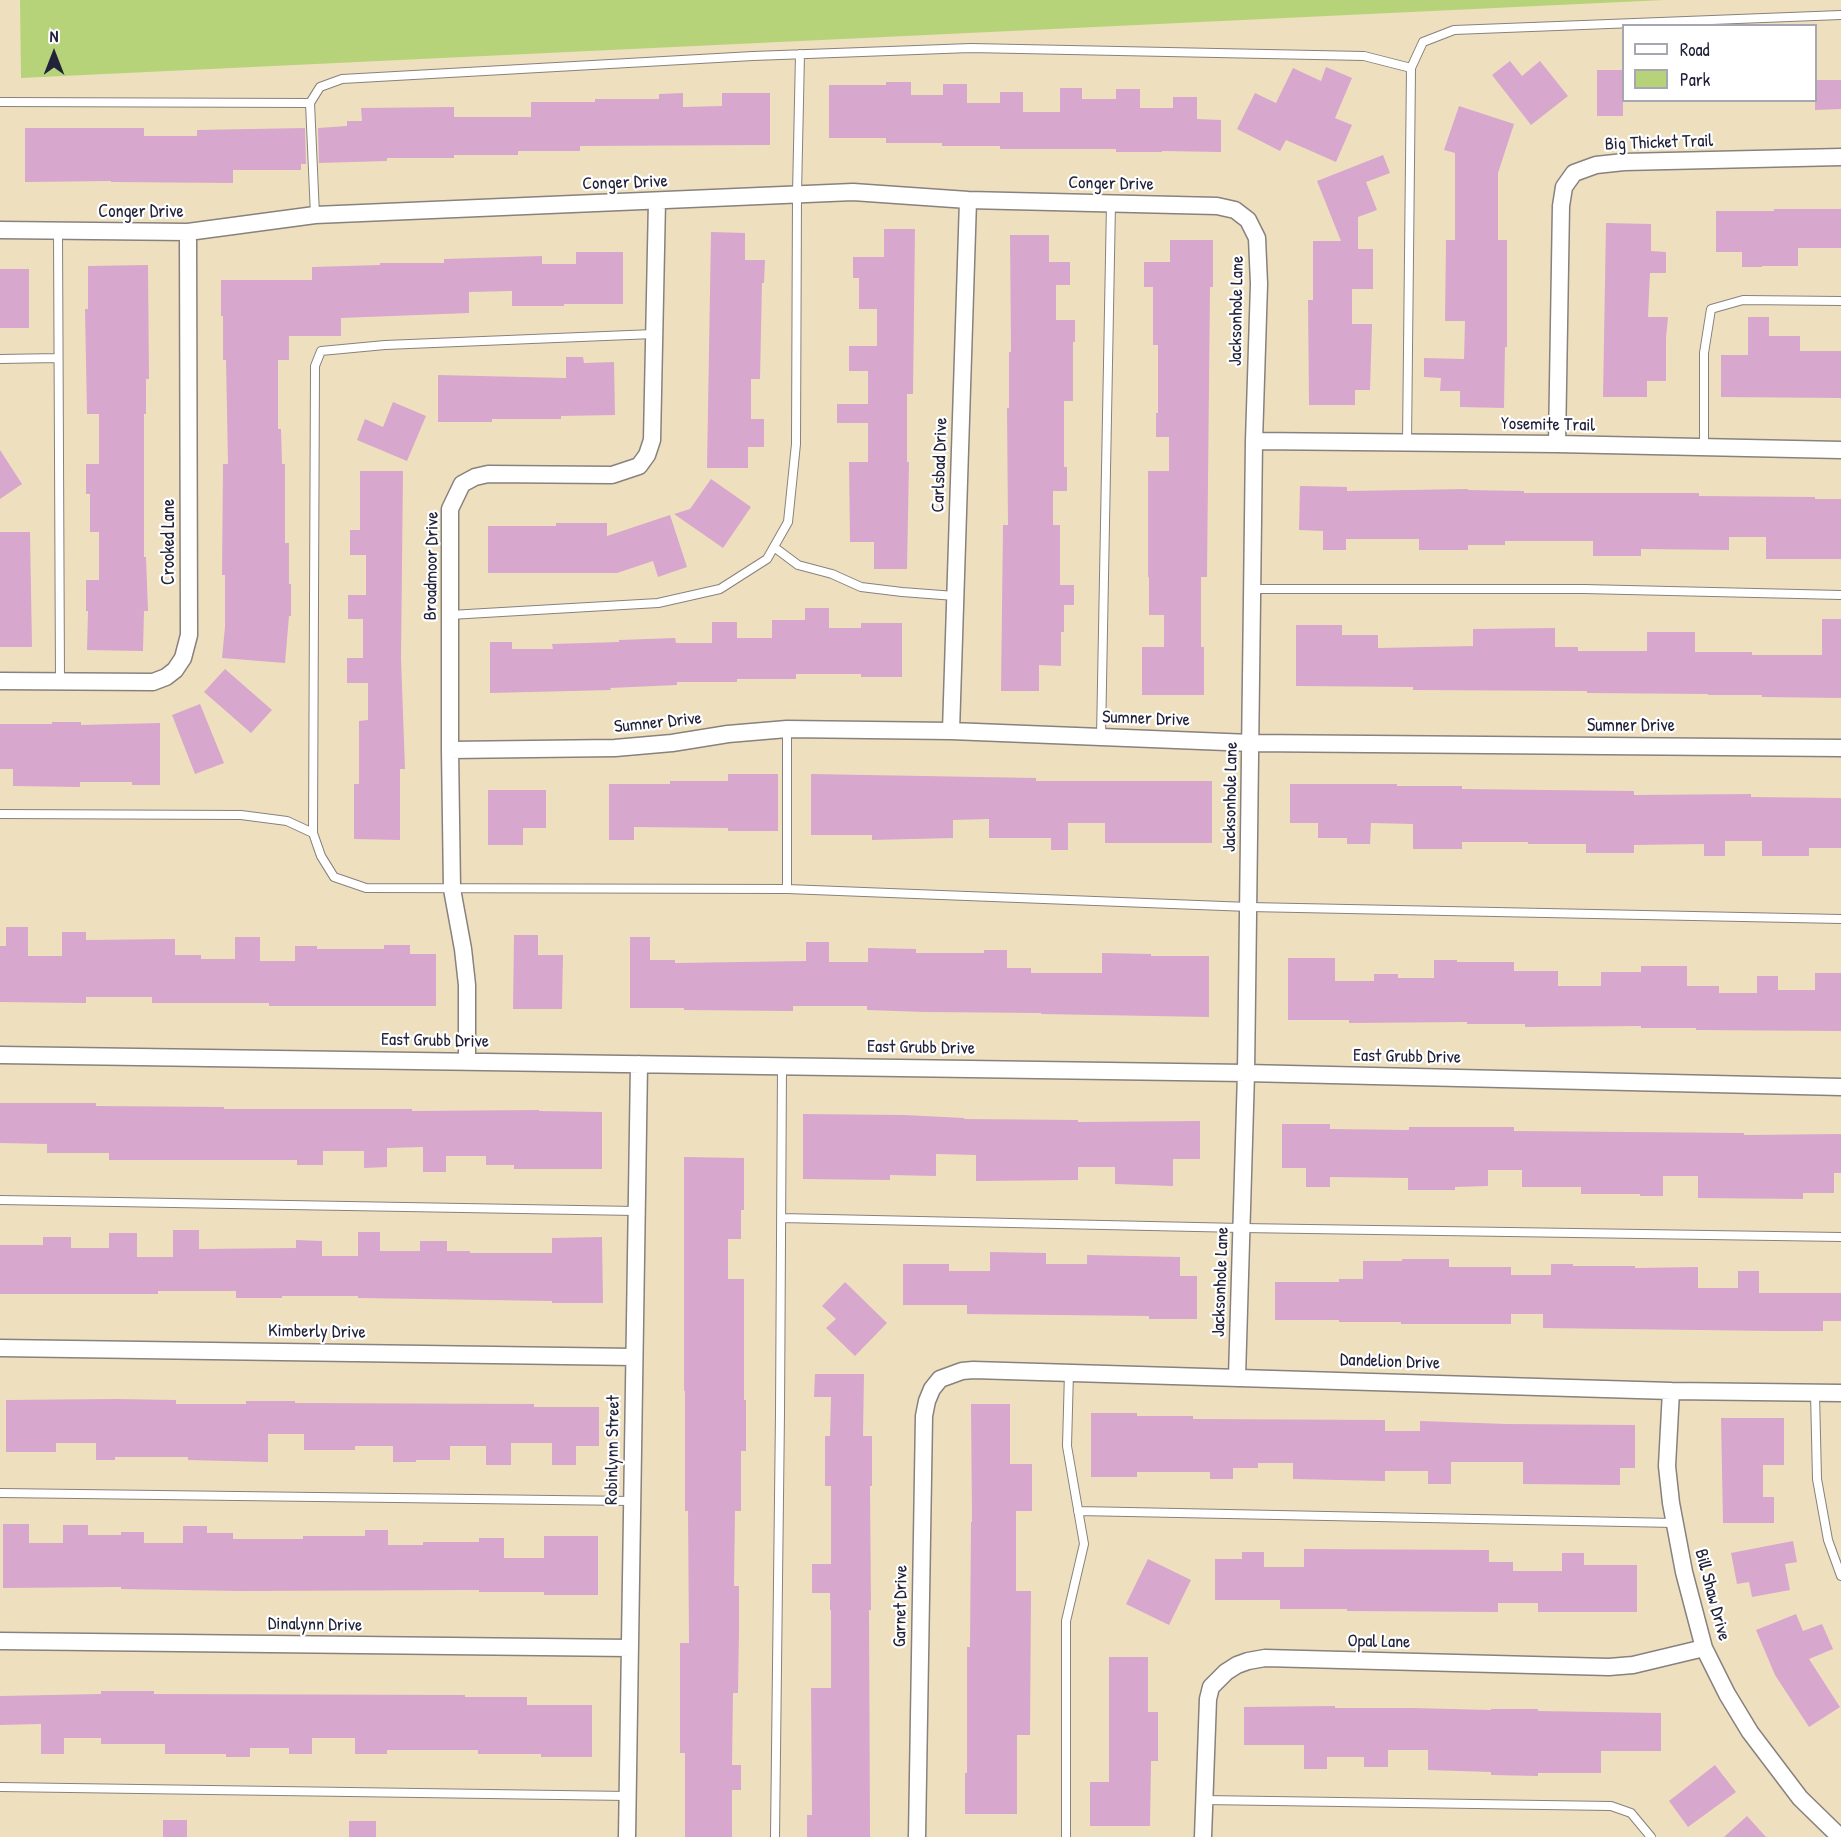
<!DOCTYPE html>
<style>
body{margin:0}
#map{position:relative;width:1841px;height:1837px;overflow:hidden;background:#eee0bf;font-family:"Patrick Hand",sans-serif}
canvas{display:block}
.legend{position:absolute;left:1622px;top:24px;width:195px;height:78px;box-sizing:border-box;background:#fff;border:2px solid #a7a7b1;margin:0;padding:8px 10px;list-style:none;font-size:18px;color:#22223b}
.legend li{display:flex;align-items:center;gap:12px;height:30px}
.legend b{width:30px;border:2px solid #a7a7b1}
.north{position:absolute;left:24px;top:24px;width:60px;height:60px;-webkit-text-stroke:4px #fff;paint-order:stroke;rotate:0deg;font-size:16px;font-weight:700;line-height:24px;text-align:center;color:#22223b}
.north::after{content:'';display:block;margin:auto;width:21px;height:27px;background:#22223b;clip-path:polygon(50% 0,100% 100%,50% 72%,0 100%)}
</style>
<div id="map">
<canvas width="1841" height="1837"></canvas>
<ul class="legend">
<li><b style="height:8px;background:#fff"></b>Road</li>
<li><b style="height:16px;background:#b7d379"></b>Park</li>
</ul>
<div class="north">N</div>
</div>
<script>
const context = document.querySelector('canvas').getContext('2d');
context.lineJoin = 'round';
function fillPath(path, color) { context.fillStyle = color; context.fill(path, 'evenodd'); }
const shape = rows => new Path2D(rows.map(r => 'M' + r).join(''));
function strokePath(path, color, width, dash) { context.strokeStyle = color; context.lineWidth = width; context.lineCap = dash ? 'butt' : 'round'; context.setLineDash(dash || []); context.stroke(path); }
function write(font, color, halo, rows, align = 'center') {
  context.font = font + ' "Patrick Hand",sans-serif'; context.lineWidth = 4.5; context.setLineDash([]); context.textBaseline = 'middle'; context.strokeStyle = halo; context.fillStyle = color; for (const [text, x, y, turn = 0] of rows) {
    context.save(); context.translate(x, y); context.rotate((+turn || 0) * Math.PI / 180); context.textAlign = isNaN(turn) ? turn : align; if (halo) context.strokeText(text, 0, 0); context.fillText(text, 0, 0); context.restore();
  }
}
const green = shape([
 [20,0,1664,0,21,78]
]);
const building = shape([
 [1510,61,1522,76,1540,61,1568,96,1531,125,1492,75],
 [1326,67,1352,78,1335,118,1352,125,1336,162,1286,140,1280,151,1237,129,1255,93,1276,103,1293,68,1321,81],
 [1597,70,1623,70,1623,116,1597,116],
 [1815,80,1841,80,1841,109,1815,110],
 [886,82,911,82,911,95,943,95,943,84,967,84,967,103,1000,103,1000,92,1023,92,1023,112,1060,112,1060,88,1082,88,1082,99,1116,99,1116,89,1140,89,1140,108,1173,108,1173,97,1197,97,1197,119,1221,120,1221,152,1162,151,1162,152,1116,152,1116,149,1000,149,1000,146,942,146,942,143,886,143,886,138,829,138,829,85,886,85],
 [683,93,683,107,722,106,722,93,770,93,770,145,580,146,580,151,518,151,518,155,454,155,454,158,387,158,387,161,319,163,318,128,347,126,347,121,362,121,361,108,454,107,454,117,531,117,531,102,595,102,595,99,659,99,659,94],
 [1459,106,1514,124,1498,173,1498,240,1507,240,1507,347,1505,347,1504,408,1460,407,1460,391,1440,391,1441,378,1424,377,1424,358,1464,359,1465,321,1445,321,1446,240,1455,240,1455,153,1444,150],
 [25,128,144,128,144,136,197,136,197,130,305,128,306,164,301,164,301,170,233,170,233,183,111,182,111,181,25,182],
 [1383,155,1390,173,1366,182,1377,210,1358,217,1358,249,1373,249,1373,289,1352,289,1352,324,1372,324,1370,390,1355,390,1355,405,1309,405,1308,300,1313,300,1313,241,1341,241,1317,181],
 [1774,209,1841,209,1841,248,1798,248,1798,266,1762,266,1762,267,1742,267,1742,252,1716,252,1716,211,1774,211],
 [1606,223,1651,224,1651,251,1666,252,1666,273,1650,273,1648,317,1668,317,1666,338,1666,381,1647,381,1647,397,1603,397],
 [884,229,915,229,913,394,907,394,907,462,909,462,907,569,874,569,874,542,850,542,849,462,868,462,868,423,837,423,837,404,868,404,868,371,849,371,849,346,877,346,877,309,859,309,859,278,853,278,853,257,884,257],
 [711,232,745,233,745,260,765,260,764,283,762,283,760,379,751,379,751,419,764,419,764,447,748,447,748,468,707,468],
 [1010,235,1049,235,1049,262,1070,262,1070,285,1056,285,1056,320,1075,320,1075,342,1073,342,1073,401,1064,401,1064,467,1067,467,1067,491,1053,491,1053,525,1060,525,1060,585,1074,585,1074,605,1064,605,1064,632,1061,632,1061,666,1039,665,1039,691,1001,691,1003,525,1008,525,1007,408,1009,408,1009,352,1011,352],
 [1170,240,1213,240,1213,287,1210,287,1207,577,1201,577,1201,647,1204,647,1204,695,1142,695,1142,647,1164,647,1164,615,1149,615,1149,577,1148,577,1148,471,1169,471,1169,437,1156,437,1156,413,1158,413,1158,345,1153,345,1153,287,1144,287,1144,262,1170,262],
 [576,252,623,252,623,304,564,304,564,306,512,306,512,291,469,292,469,313,341,318,341,336,289,336,289,360,278,360,278,429,281,429,282,464,285,464,285,543,289,543,289,584,291,584,291,616,289,616,285,663,222,658,225,627,225,575,222,575,223,464,228,464,226,360,223,360,223,316,221,316,221,280,312,280,312,267,380,265,380,263,444,263,444,259,542,256,542,264,576,264],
 [148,265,149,379,146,379,146,414,144,414,144,557,146,557,148,611,144,611,143,651,87,650,88,611,86,611,86,580,99,580,99,532,90,532,90,494,86,494,86,464,99,464,99,414,87,414,85,309,88,309,88,266],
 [0,269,29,269,29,328,0,328],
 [1748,317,1769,317,1769,336,1800,336,1800,351,1841,351,1841,398,1721,397,1721,355,1748,355],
 [566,357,583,357,584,363,614,362,615,415,561,416,561,419,492,419,492,422,438,422,438,375,566,378],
 [393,402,426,416,407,461,357,440,365,419,383,427],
 [0,450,22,484,0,499],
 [360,471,403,471,401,658,405,769,400,769,400,840,354,839,354,784,359,784,359,721,368,720,368,683,347,683,347,658,363,658,363,619,348,619,348,595,366,595,366,555,350,555,350,530,360,530],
 [711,479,751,507,723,548,674,514,690,509],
 [1300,486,1347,487,1347,491,1468,489,1468,490,1524,491,1524,493,1699,493,1699,496,1815,497,1815,499,1841,499,1841,559,1766,559,1766,537,1729,537,1729,550,1641,549,1641,556,1593,556,1593,541,1505,541,1505,545,1468,545,1468,550,1419,550,1419,539,1346,539,1346,550,1323,550,1323,531,1299,530],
 [670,515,687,567,658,577,653,561,617,573,488,573,488,526,556,526,556,523,607,523,607,536],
 [0,532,30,532,32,647,0,647],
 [805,608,829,608,829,628,861,628,861,623,902,623,902,677,861,677,861,674,796,674,796,679,737,679,737,682,677,682,677,685,610,688,611,690,490,693,490,642,512,642,512,649,553,649,552,644,619,642,619,640,675,638,676,643,712,643,712,622,737,622,737,638,772,638,772,620,805,620],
 [1822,619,1841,619,1841,698,1762,697,1762,695,1708,695,1708,694,1587,693,1587,691,1413,690,1413,687,1296,686,1296,625,1342,625,1342,635,1378,635,1378,648,1473,646,1473,629,1555,628,1555,647,1578,647,1578,651,1647,651,1647,632,1695,632,1695,652,1752,652,1752,655,1822,655],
 [225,669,272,710,251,733,204,692],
 [200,704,224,763,195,774,172,715],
 [52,722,81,722,81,725,160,723,160,785,132,785,132,782,80,782,80,787,13,786,13,769,0,769,0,724,52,724],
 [728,774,778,774,778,831,728,831,728,828,634,827,634,840,609,840,609,784,670,784,670,781,728,781],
 [811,774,1036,778,1036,781,1212,781,1212,843,1105,843,1105,823,1068,823,1068,850,1051,850,1051,838,989,838,989,819,953,820,953,838,872,840,872,835,811,835],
 [1290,784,1397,784,1397,786,1462,786,1462,789,1634,791,1634,795,1751,794,1751,797,1841,798,1841,848,1809,848,1809,856,1762,856,1762,841,1725,841,1725,856,1704,856,1704,844,1634,845,1634,853,1586,853,1586,844,1528,844,1528,842,1462,842,1462,849,1413,849,1413,824,1371,823,1370,844,1347,844,1347,838,1318,838,1318,823,1290,823],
 [488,790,546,790,546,828,523,828,523,845,488,845],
 [6,927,28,927,28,956,62,956,62,932,86,932,86,940,175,939,175,955,201,955,201,959,235,959,235,937,260,937,260,961,295,961,295,946,317,946,317,949,384,949,384,945,410,945,410,954,436,954,436,1006,269,1006,269,1003,152,1003,152,997,86,997,86,1003,0,1002,0,946,6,946],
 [514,935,538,935,538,955,563,955,562,1009,513,1009],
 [630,937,650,937,650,960,675,960,675,963,806,961,806,942,829,942,829,962,868,962,868,948,916,949,916,953,984,953,984,950,1007,950,1007,968,1031,968,1031,973,1102,973,1102,953,1151,954,1151,956,1209,956,1209,1017,1041,1014,1041,1013,924,1012,867,1010,867,1006,793,1006,793,1011,684,1010,684,1008,630,1008],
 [1288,958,1335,958,1335,981,1374,981,1374,974,1398,974,1398,978,1434,978,1434,960,1457,960,1457,962,1514,962,1514,971,1558,971,1558,986,1601,986,1601,972,1641,972,1641,966,1687,966,1687,986,1719,986,1719,993,1757,993,1757,976,1778,976,1778,990,1815,990,1815,973,1841,973,1841,1031,1696,1030,1696,1028,1641,1028,1641,1026,1525,1027,1525,1024,1467,1024,1467,1022,1349,1023,1349,1020,1288,1020],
 [0,1103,96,1103,96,1106,224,1107,224,1109,412,1109,412,1111,539,1110,539,1111,602,1112,602,1169,514,1169,514,1165,486,1165,486,1156,446,1156,446,1172,423,1172,423,1147,387,1148,387,1167,364,1168,364,1151,323,1151,323,1165,297,1165,297,1160,109,1160,109,1153,47,1153,47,1144,0,1143],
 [803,1114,904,1115,964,1118,964,1119,1078,1120,1078,1122,1200,1121,1200,1159,1173,1159,1173,1186,1115,1184,1115,1167,1078,1167,1078,1180,976,1181,976,1155,936,1154,936,1176,890,1175,890,1180,803,1179],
 [1282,1124,1330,1124,1330,1129,1409,1130,1409,1127,1514,1127,1514,1131,1744,1133,1744,1135,1841,1134,1841,1173,1834,1173,1834,1193,1803,1193,1803,1199,1698,1198,1698,1176,1663,1176,1663,1196,1640,1196,1640,1194,1581,1194,1581,1187,1522,1187,1522,1170,1488,1170,1488,1186,1455,1187,1455,1190,1408,1190,1408,1178,1330,1177,1330,1187,1306,1187,1306,1168,1282,1168],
 [684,1157,744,1158,744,1210,741,1210,741,1239,728,1239,728,1279,744,1279,744,1400,746,1400,746,1451,741,1451,741,1511,735,1511,734,1586,739,1586,739,1632,738,1693,733,1693,732,1765,741,1765,741,1790,732,1790,732,1837,685,1837,685,1753,680,1753,680,1643,689,1643,688,1511,685,1511,685,1391,684,1391],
 [173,1230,199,1230,199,1249,296,1248,296,1240,322,1241,322,1256,358,1256,358,1232,380,1232,380,1251,420,1251,420,1241,447,1241,447,1251,470,1251,470,1253,552,1253,552,1238,602,1237,603,1303,552,1303,552,1301,358,1298,358,1296,282,1296,282,1298,236,1298,236,1291,158,1291,158,1294,0,1294,0,1245,43,1245,43,1237,71,1237,71,1248,109,1248,109,1233,137,1233,137,1257,173,1257],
 [990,1252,1046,1253,1046,1264,1087,1264,1087,1255,1180,1257,1180,1276,1197,1276,1197,1319,1149,1319,1149,1316,967,1314,967,1305,903,1305,903,1264,949,1264,949,1271,990,1271],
 [1402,1259,1449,1259,1449,1267,1511,1267,1511,1275,1551,1275,1551,1264,1573,1264,1573,1266,1635,1266,1635,1268,1698,1267,1698,1288,1738,1288,1738,1271,1759,1271,1759,1293,1841,1293,1841,1321,1823,1321,1823,1331,1775,1331,1543,1328,1543,1314,1511,1314,1511,1324,1401,1324,1401,1322,1339,1322,1339,1320,1275,1320,1275,1282,1339,1282,1339,1279,1363,1279,1363,1261,1402,1261],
 [845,1282,887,1323,855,1356,826,1328,836,1319,822,1306],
 [815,1374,864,1374,863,1436,872,1436,872,1486,870,1486,871,1610,869,1610,870,1837,807,1837,807,1815,812,1815,811,1688,831,1688,831,1610,830,1610,830,1593,812,1593,812,1564,831,1564,831,1486,825,1486,825,1436,830,1436,831,1397,814,1397],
 [115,1399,176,1400,176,1404,246,1404,246,1401,295,1401,295,1403,534,1404,534,1407,599,1407,599,1446,576,1446,576,1465,552,1465,552,1443,511,1443,511,1465,486,1465,486,1446,450,1446,450,1460,416,1460,416,1462,393,1462,393,1446,355,1446,355,1450,304,1450,304,1434,268,1434,268,1462,188,1460,188,1457,115,1457,115,1460,96,1460,96,1443,56,1443,56,1452,6,1452,6,1400],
 [971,1404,1010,1404,1010,1464,1032,1464,1032,1511,1016,1511,1016,1591,1031,1591,1030,1735,1017,1735,1017,1814,965,1814,965,1773,967,1773,967,1647,970,1647,971,1522,972,1522],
 [1091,1413,1137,1413,1137,1416,1193,1416,1193,1419,1385,1420,1385,1431,1420,1431,1420,1421,1507,1424,1635,1425,1635,1468,1620,1468,1620,1485,1523,1484,1523,1462,1451,1462,1451,1484,1428,1484,1428,1471,1385,1471,1385,1481,1293,1479,1293,1463,1258,1463,1258,1468,1233,1468,1233,1479,1210,1479,1210,1472,1137,1472,1137,1477,1091,1477],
 [1721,1418,1784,1418,1784,1465,1763,1465,1763,1497,1774,1497,1774,1523,1723,1523],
 [3,1524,29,1524,29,1543,63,1543,63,1525,88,1525,88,1535,121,1535,121,1532,144,1532,144,1543,183,1543,183,1526,207,1526,207,1533,233,1533,233,1539,303,1539,303,1536,365,1536,365,1530,388,1530,388,1545,423,1545,423,1542,479,1542,479,1538,504,1538,504,1558,544,1558,544,1536,598,1536,598,1595,544,1595,544,1592,479,1592,479,1590,241,1591,121,1589,121,1587,3,1588],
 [1793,1541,1797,1562,1785,1564,1790,1590,1752,1597,1749,1582,1737,1584,1731,1553],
 [1304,1549,1489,1550,1489,1562,1513,1562,1513,1571,1562,1571,1562,1553,1584,1553,1584,1565,1637,1565,1637,1612,1538,1612,1538,1603,1498,1603,1498,1612,1347,1611,1347,1609,1280,1609,1280,1600,1215,1600,1215,1559,1242,1559,1242,1552,1264,1552,1264,1567,1304,1567],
 [1148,1559,1191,1580,1169,1625,1126,1604],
 [1796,1614,1803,1631,1822,1624,1833,1649,1809,1659,1840,1707,1809,1727,1775,1675,1756,1630],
 [1109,1657,1148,1657,1148,1712,1158,1712,1158,1761,1151,1761,1150,1826,1090,1826,1090,1782,1109,1782],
 [101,1691,154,1691,154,1694,465,1695,465,1697,527,1697,527,1705,592,1705,592,1757,541,1757,541,1754,478,1754,478,1750,387,1750,387,1754,355,1754,355,1738,312,1738,312,1754,289,1754,289,1748,250,1748,250,1757,226,1757,226,1754,165,1754,165,1744,101,1744,101,1738,64,1738,64,1754,41,1754,41,1724,0,1725,0,1696,101,1694],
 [1335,1706,1335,1708,1412,1708,1491,1710,1491,1709,1538,1709,1538,1711,1661,1713,1661,1751,1601,1751,1601,1773,1538,1773,1538,1776,1491,1775,1491,1772,1428,1770,1428,1750,1388,1750,1388,1767,1364,1767,1364,1757,1327,1757,1327,1769,1304,1769,1304,1745,1244,1745,1244,1707],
 [1715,1765,1736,1792,1688,1827,1669,1801],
 [1747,1816,1766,1837,1724,1837],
 [163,1820,187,1820,187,1837,163,1837],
 [349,1821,376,1821,376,1837,349,1837]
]);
const lane = shape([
 [0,102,310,103,320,87,342,79,753,56,971,48,1364,56,1411,68],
 [310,103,315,215],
 [58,231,60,682],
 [0,359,58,358],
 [1407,443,1411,68,1423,42,1454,30,1841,15],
 [1704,447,1704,353,1711,309,1743,300,1841,301],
 [774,547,798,565,832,574,861,587,902,592,955,596],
 [1253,589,1584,589,1841,595],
 [450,615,658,603,720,589,767,559,788,522,796,444,797,194,800,54],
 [787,729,787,889],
 [1101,737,1111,203],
 [0,814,241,815,287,821,313,833,321,856,334,877,366,888,787,889,1249,907,1841,919],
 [313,833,315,366,321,351,385,345,654,334],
 [0,1200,636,1211],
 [781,1218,1242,1228,1841,1237],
 [1815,1393,1817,1479,1828,1540,1841,1576],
 [0,1493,632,1501],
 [1078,1511,1675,1523],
 [0,1787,628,1796],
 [1204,1800,1611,1806,1631,1813,1651,1837],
 [775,1837,780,1412,782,1066],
 [1066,1837,1066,1621,1084,1544,1067,1446,1069,1372]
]);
const street = shape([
 [0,230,188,232,315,215,853,192,968,200,1217,206,1235,210,1248,220,1257,238,1259,284,1254,441,1246,1073,1237,1377],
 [1254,441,1557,444,1841,450],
 [1557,444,1561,206,1564,187,1574,173,1596,165,1624,162,1841,157],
 [0,681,153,682,166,677,175,670,183,658,189,635,188,232],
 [951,731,968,200],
 [450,750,615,748,672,743,728,734,787,729,951,731,1251,743,1841,748],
 [0,1055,1246,1073,1841,1087],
 [467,1061,467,985,463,949,452,889,450,750,450,509,462,484,475,477,488,474,612,475,639,466,647,455,652,440,657,201],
 [0,1348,634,1357],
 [1671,1391,1667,1466,1671,1503,1684,1572,1704,1648,1727,1694,1750,1732,1800,1798,1840,1837],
 [0,1641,630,1648],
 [627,1837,639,1064],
 [917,1837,924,1416,927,1401,932,1389,940,1379,962,1371,973,1370,1671,1391,1841,1393],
 [1203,1837,1208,1699,1211,1687,1226,1672,1237,1665,1248,1661,1265,1658,1609,1667,1633,1665,1704,1648]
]);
const streetNames = [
 ["Big Thicket Trail",1659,143,-2],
 ["Conger Drive",625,183,-2],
 ["Conger Drive",1111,184,1],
 ["Conger Drive",141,212],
 ["Jacksonhole Lane",1237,311,-89],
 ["Yosemite Trail",1548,425,1],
 ["Carlsbad Drive",940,465,-88],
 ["Crooked Lane",169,542,-90],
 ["Broadmoor Drive",432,566,-89],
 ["Sumner Drive",1146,719,2],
 ["Sumner Drive",658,723,-6],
 ["Sumner Drive",1631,726],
 ["Jacksonhole Lane",1231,797,-89],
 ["East Grubb Drive",435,1041,1],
 ["East Grubb Drive",921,1048,1],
 ["East Grubb Drive",1407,1057,1],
 ["Jacksonhole Lane",1221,1282,-88],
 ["Kimberly Drive",317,1332,1],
 ["Dandelion Drive",1390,1362,2],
 ["Robinlynn Street",613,1450,-89],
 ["Bill Shaw Drive",1712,1595,75],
 ["Garnet Drive",901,1606,-89],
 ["Dinalynn Drive",315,1625,1],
 ["Opal Lane",1379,1642,1]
];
fillPath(green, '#b7d379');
fillPath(building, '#d8a7cd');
strokePath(lane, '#88817d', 10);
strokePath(street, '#88817d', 19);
strokePath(lane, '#fff', 8);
strokePath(street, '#fff', 16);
write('18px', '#22223b', '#fff', streetNames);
</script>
